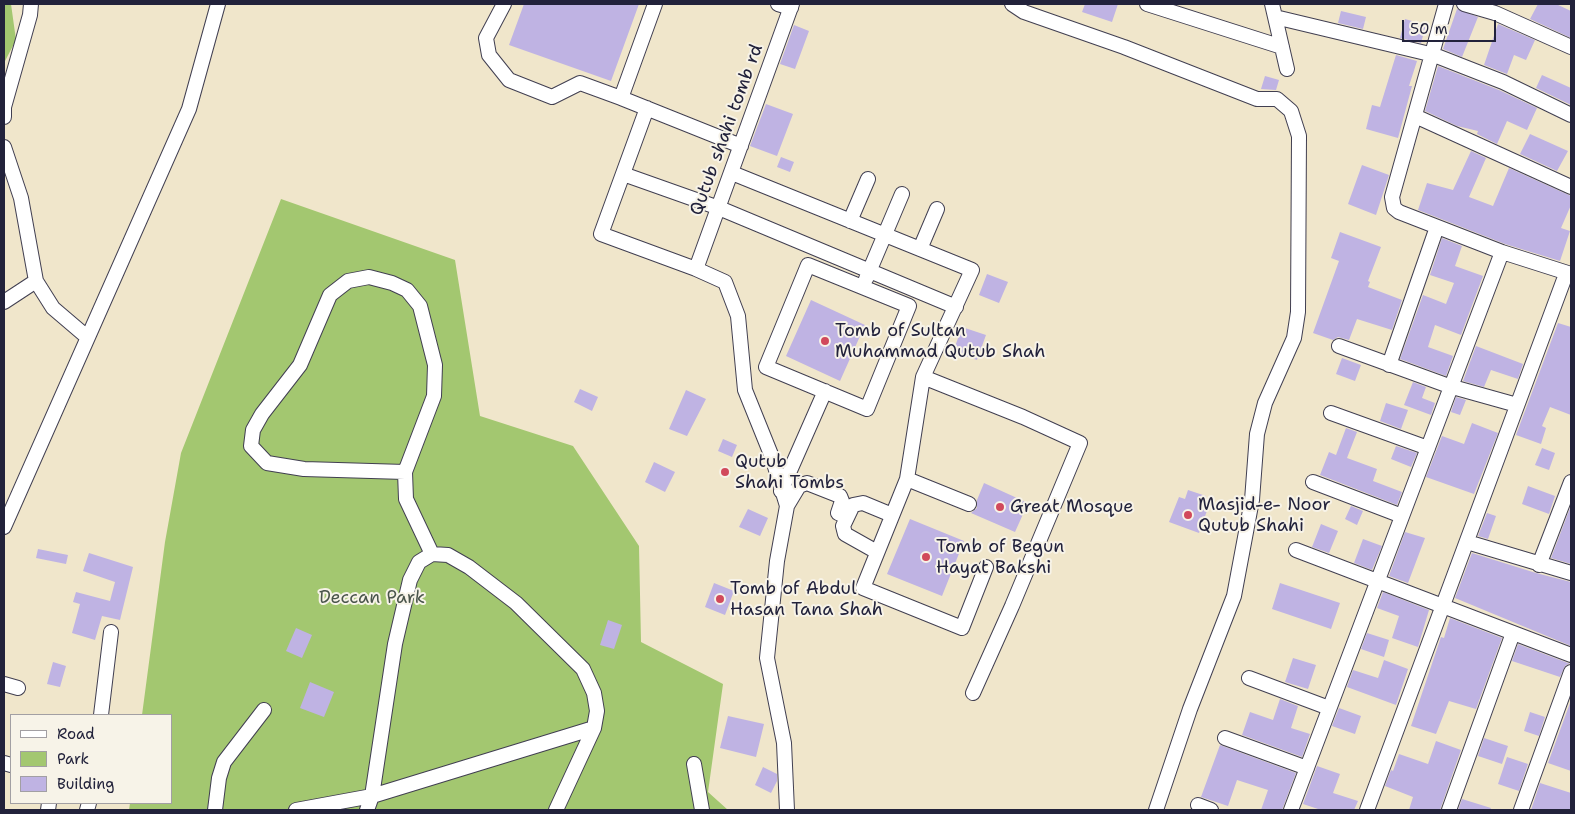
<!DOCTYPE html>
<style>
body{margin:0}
#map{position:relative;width:1575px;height:814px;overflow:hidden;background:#f0e6cb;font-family:"Shantell Sans",sans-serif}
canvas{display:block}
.frame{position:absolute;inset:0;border:5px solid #22223b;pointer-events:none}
.legend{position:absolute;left:10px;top:714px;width:162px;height:90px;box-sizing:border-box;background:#f7f3e8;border:1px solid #a29fa3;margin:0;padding:6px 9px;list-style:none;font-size:15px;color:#22223b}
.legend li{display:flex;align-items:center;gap:10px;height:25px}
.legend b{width:25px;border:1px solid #a29fa3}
.scale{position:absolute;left:1402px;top:20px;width:94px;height:22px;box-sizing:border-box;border:2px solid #22223b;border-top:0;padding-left:6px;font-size:15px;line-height:18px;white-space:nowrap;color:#22223b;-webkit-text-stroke:4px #f7f3e8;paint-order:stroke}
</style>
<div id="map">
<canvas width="1575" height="814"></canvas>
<div class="frame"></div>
<ul class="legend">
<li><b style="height:6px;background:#fff"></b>Road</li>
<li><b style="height:14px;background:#a3c770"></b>Park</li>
<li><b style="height:14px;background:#bfb3e3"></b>Building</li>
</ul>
<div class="scale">50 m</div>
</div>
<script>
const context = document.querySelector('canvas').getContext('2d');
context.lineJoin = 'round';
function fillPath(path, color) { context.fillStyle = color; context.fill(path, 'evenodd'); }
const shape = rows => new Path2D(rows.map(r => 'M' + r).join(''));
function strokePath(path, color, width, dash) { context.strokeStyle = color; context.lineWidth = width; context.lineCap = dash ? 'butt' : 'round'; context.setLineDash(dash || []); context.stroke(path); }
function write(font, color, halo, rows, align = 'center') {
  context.font = font + ' "Shantell Sans",sans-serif'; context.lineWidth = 4; context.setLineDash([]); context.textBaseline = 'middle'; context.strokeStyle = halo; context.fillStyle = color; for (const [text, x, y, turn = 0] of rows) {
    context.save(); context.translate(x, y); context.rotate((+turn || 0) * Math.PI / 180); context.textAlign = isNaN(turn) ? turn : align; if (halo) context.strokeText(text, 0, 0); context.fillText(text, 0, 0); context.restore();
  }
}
const green = shape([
 [4,4,11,4,16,40,4,63],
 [281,199,455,260,480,416,573,446,639,546,641,642,723,684,708,792,728,810,129,810,130,803,171,803,171,715,142,715,165,542,181,453]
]);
const building = shape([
 [524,4,639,4,611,81,509,45],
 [1085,4,1118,4,1112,22,1082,12],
 [1538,4,1556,4,1571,11,1571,38,1530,19],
 [1457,9,1478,17,1462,57,1443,49],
 [1341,11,1366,17,1363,29,1338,23],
 [1405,19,1426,25,1421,43,1400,38],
 [1498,24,1535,40,1526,60,1514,55,1507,74,1484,65],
 [794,25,809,31,795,69,780,64],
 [1396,55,1417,61,1409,86,1412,86,1398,138,1366,129,1372,105,1380,107],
 [1438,66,1499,90,1537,108,1527,130,1507,121,1497,144,1477,134,1478,131,1457,126,1425,111],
 [1542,75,1571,88,1571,105,1536,88],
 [1265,76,1279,80,1276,90,1261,89],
 [766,104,793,114,777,156,750,146],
 [1530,134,1568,151,1557,171,1520,154],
 [1471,151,1486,158,1469,197,1493,206,1509,168,1571,196,1571,205,1561,228,1570,231,1560,261,1505,244,1418,210,1427,183,1453,190],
 [781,157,794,162,790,172,777,167],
 [1362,165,1389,175,1376,215,1348,204],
 [1340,232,1381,247,1368,281,1370,282,1368,287,1402,300,1392,330,1357,319,1349,340,1338,337,1333,340,1313,333,1339,261,1331,258],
 [1442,238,1462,246,1455,266,1483,276,1461,335,1435,325,1428,347,1453,356,1446,376,1400,359,1423,295,1446,304,1454,283,1430,275],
 [987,274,1008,282,999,303,979,295],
 [811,300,865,325,840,381,786,356],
 [1558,323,1571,327,1571,415,1550,407,1542,426,1546,428,1541,444,1516,435],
 [962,327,986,335,977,360,953,352],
 [1476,346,1523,364,1518,379,1491,370,1484,387,1463,381],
 [1342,358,1361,365,1355,381,1336,374],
 [1413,382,1426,387,1422,398,1435,403,1431,415,1404,405],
 [580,389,598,397,592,411,574,402],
 [686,390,706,399,687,436,669,429],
 [1456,397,1466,400,1460,415,1451,412],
 [1386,403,1408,410,1401,429,1380,421],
 [1472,423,1498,433,1474,494,1426,477,1442,436,1464,444],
 [1346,428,1357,432,1347,458,1377,469,1373,481,1402,492,1397,505,1320,475,1329,452,1336,455],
 [723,439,737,445,732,457,718,451],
 [1396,446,1417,453,1411,467,1391,459],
 [1542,448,1555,453,1549,470,1535,465],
 [654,462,675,472,665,492,645,482],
 [984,483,1028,503,1015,532,971,513,977,508,977,500],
 [1528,486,1555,496,1549,514,1522,504],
 [1188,490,1206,496,1203,506,1208,508,1199,533,1169,522,1179,497,1185,499],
 [1351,506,1363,511,1357,525,1345,519],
 [1570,508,1571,509,1571,564,1551,558],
 [748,509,768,518,760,536,739,527],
 [1487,513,1496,516,1488,539,1478,536],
 [910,519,964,541,942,596,887,574],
 [1321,524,1338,531,1329,553,1312,547],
 [1405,532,1425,538,1408,583,1389,576],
 [1363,539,1382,546,1372,570,1354,563],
 [38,549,68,555,66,564,36,558],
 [89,553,133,567,120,620,102,616,95,640,72,633,80,604,73,602,76,592,110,601,115,582,83,571],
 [1472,553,1536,573,1571,582,1571,646,1455,598],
 [714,583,734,591,725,615,705,607],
 [1280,583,1340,603,1331,629,1272,609],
 [1383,592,1429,610,1418,647,1392,638,1399,616,1377,608],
 [1450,618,1502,638,1476,709,1449,701,1436,734,1411,726,1441,637,1444,638],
 [608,620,622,625,614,649,600,645],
 [296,628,312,635,302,658,286,651],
 [1367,633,1389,640,1384,657,1361,649],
 [1518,644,1568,663,1570,663,1565,666,1560,677,1512,661],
 [1293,658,1316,665,1308,689,1285,682],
 [1384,660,1408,669,1396,705,1347,687,1353,670,1378,678],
 [53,662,66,666,60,687,47,684],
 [310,682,334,692,324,717,300,708],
 [1280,699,1298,706,1291,728,1310,734,1302,757,1242,735,1250,712,1273,720],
 [1570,703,1571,704,1571,771,1548,763],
 [1339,708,1361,716,1355,734,1332,726],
 [1530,712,1545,717,1539,736,1524,731],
 [728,716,764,724,756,757,720,748],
 [1484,738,1508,746,1502,764,1478,756],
 [1436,741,1461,750,1440,810,1409,810,1413,797,1385,786,1391,770,1393,771,1399,754,1428,764],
 [1220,745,1296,773,1282,810,1261,810,1268,790,1237,780,1228,806,1201,797],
 [1507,757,1528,764,1519,791,1498,784],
 [1317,766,1340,774,1333,793,1358,801,1354,810,1321,810,1303,804],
 [763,767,777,774,777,781,771,793,755,785],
 [1540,783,1571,793,1571,810,1531,810],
 [1462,799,1491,808,1490,810,1458,810]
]);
const minor = shape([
 [504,4,486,38,489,55,509,80,552,97,580,83,621,98],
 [655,4,621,98,741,146],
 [778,4,791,8],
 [1012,4,1024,12,1124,47,1257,99,1277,99,1291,111,1299,136,1298,312,1294,338,1265,403,1257,434,1252,500,1234,596,1190,709,1156,810],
 [1147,4,1282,47],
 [1272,4,1287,69],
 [1446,4,1392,197,1394,208,1399,212,1502,252,1571,274],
 [1464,4,1495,13,1571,47],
 [1275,17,1434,55,1503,82,1571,115],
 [647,108,601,234,696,269],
 [1415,116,1571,187],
 [4,117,4,107,30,15,31,4],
 [4,147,21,198,36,281,53,308,87,337],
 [732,173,972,270,923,377,1023,417,1080,443,1012,606,973,693],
 [623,174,719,208,956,307],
 [850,221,868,179],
 [920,249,937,209],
 [808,265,909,306,867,409,766,367,808,265],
 [866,279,902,194],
 [4,302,36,281],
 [1339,346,1449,386,1517,405],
 [1389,365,1437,227],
 [923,377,907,479,969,504],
 [1331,413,1428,448],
 [405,472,304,469,267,463,251,446,253,430,262,414,300,365,330,295,348,281,369,277,392,283,407,290,420,306,435,365,434,396,405,472,406,499,432,554],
 [907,479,863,588,962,628,986,567],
 [1313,482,1402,516],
 [781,491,825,391],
 [787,506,799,486,807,483,840,496,842,501,838,513,847,517],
 [4,527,189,109,218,4],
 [1467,542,1571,573],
 [1296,550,1571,655],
 [877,552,845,534,843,526,853,505,863,503,892,515],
 [1539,565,1571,482],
 [1249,678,1329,708],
 [4,684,18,688],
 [101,715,111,632],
 [1225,738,1307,768],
 [4,763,11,765],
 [694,764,702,810],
 [1198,805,1211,810],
 [48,810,49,803],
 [87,810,89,803],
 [215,810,219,778,224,762,264,710],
 [296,810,372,796,395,644,410,580,419,562,432,554,448,555,469,567,516,603,583,669,594,693,597,711,594,728,556,810],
 [367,810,372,796,594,728],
 [787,810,784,743,767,658,777,561,787,506,772,457,745,390,738,316,725,282,696,269,792,4],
 [1291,810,1502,252],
 [1367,810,1566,274],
 [1449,810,1513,633],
 [1521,810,1571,672]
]);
const markers = [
 [825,341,5,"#d1495b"],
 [725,472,5,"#d1495b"],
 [1000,507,5,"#d1495b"],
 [1188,515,5,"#d1495b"],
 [926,557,5,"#d1495b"],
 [720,599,5,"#d1495b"]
];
const streetNames = [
 ["Qutub shahi tomb rd",727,130,-70]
];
const poiNames = [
 ["Tomb of Sultan",835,331],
 ["Muhammad Qutub Shah",835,352],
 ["Qutub",735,462],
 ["Shahi Tombs",735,483],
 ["Masjid-e- Noor",1198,505],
 ["Qutub Shahi",1198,526],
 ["Great Mosque",1010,507],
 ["Tomb of Begun",936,547],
 ["Hayat Bakshi",936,568],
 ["Tomb of Abdul",730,589],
 ["Hasan Tana Shah",730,610]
];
const parkNames = [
 ["Deccan Park",372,598]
];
fillPath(green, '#a3c770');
fillPath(building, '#bfb3e3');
strokePath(minor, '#413f51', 16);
strokePath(minor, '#fff', 14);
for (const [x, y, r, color] of markers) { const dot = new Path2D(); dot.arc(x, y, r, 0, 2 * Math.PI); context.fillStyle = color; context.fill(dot); strokePath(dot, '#f7f3e8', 2); }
write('18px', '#22223b', '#f7f3e8', streetNames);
write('18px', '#22223b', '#f7f3e8', poiNames, 'left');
write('18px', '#49544b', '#f7f3e8', parkNames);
</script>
